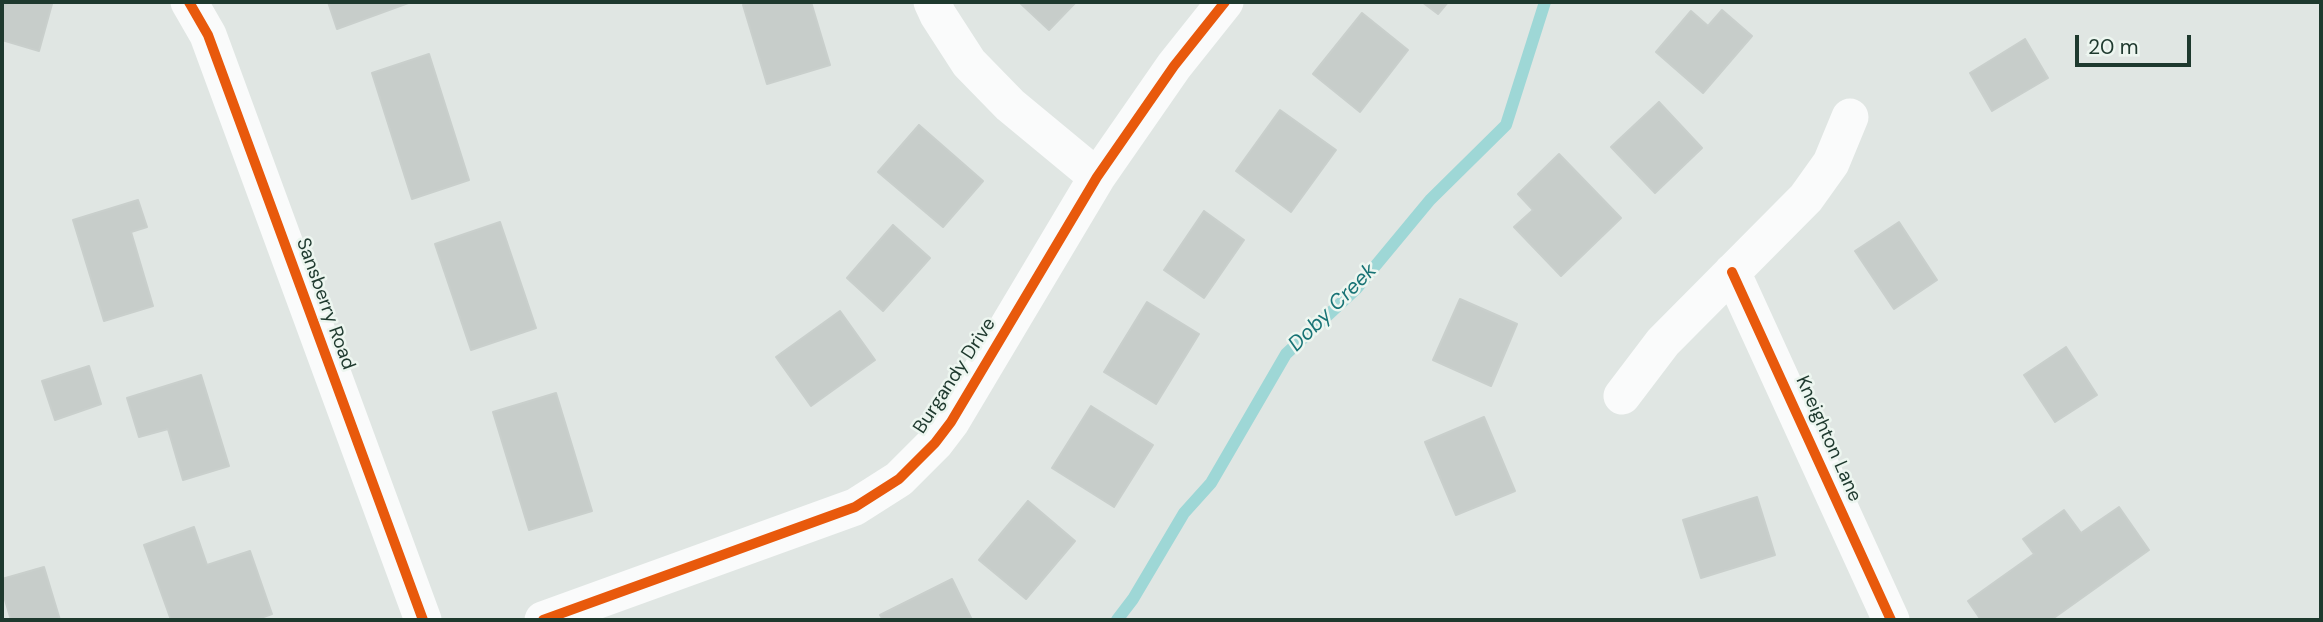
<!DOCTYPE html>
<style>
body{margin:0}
#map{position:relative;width:2323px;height:622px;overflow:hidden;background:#e0e6e3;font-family:"DM Sans",sans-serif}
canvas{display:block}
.frame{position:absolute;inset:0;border:4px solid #1e392e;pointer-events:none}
.scale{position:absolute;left:2075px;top:35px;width:116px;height:32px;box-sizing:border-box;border:4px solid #1e392e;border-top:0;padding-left:9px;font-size:21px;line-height:24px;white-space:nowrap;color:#1e392e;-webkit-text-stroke:5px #edf6f0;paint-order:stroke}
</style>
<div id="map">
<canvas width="2323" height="622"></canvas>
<div class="frame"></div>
<div class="scale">20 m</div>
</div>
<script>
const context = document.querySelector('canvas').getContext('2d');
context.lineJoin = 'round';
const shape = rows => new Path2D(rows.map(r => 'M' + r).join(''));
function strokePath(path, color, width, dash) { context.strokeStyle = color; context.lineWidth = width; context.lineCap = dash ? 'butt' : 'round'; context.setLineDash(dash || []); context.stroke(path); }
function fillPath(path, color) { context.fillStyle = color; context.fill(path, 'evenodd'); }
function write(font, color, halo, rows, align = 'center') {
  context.font = font + ' "DM Sans",sans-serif'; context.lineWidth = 5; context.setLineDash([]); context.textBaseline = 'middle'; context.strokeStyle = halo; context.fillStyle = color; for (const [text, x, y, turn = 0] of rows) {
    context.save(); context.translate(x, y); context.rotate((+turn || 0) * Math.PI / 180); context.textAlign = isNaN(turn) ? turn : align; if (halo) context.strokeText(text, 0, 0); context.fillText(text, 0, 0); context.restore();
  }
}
const stream = shape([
 [1117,620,1133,599,1184,513,1211,483,1286,354,1357,288,1430,200,1506,125,1545,2]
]);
const building = shape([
 [2,2,45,2,52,4,39,51,2,40,2,2],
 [328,2,411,2,337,29,328,2],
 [753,2,811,2,830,65,767,84,743,5,753,2],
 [1019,2,1076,2,1049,30,1019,2],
 [1422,2,1448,2,1438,14,1422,2],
 [1722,10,1752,36,1703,93,1656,52,1691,11,1708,26,1722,10],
 [1362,13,1408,50,1360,112,1313,74,1362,13],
 [2025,39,2048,78,1992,111,1970,73,2025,39],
 [429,54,469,180,412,199,372,73,429,54],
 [1659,102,1702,148,1655,193,1611,147,1659,102],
 [1280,110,1336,150,1291,212,1236,171,1280,110],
 [919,125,983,181,943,227,878,172,919,125],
 [1559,154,1621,218,1561,276,1514,227,1533,210,1518,194,1559,154],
 [138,200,147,227,131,232,153,306,104,321,73,220,138,200],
 [1204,211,1244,240,1204,298,1164,270,1204,211],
 [500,222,536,328,471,350,435,244,500,222],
 [1899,222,1937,280,1894,309,1855,251,1899,222],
 [893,225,930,258,883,311,847,278,893,225],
 [1460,299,1517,324,1491,386,1433,360,1460,299],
 [1147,302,1199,334,1156,404,1104,372,1147,302],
 [840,311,875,360,811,406,776,357,840,311],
 [2066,347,2097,395,2055,422,2024,375,2066,347],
 [89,366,101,404,55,420,42,381,89,366],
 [201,375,229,466,183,480,168,429,139,437,127,398,201,375],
 [556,393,592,511,529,530,493,412,556,393],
 [1091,406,1153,445,1114,507,1052,468,1091,406],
 [1484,417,1515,491,1456,515,1425,442,1484,417],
 [1757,497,1775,555,1701,578,1683,520,1757,497],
 [1028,501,1075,541,1026,599,979,560,1028,501],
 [2119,507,2149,550,2051,620,1981,620,1968,601,2034,554,2023,539,2064,510,2081,533,2119,507],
 [194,527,207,565,250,551,272,614,255,620,171,620,144,545,194,527],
 [44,567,60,620,11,620,2,590,2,579,44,567],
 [952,579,972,620,883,620,880,615,952,579]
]);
const street = shape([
 [189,2,208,35,423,620],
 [932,2,938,15,969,63,1010,105,1097,177],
 [1732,272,1891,620],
 [1622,396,1663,342,1806,198,1831,163,1850,117],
 [543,620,855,507,899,479,935,443,951,422,1097,177,1174,66,1225,2]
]);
const cycleway = shape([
 [189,2,208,35,423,620],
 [1732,272,1891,620],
 [543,620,855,507,899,479,935,443,951,422,1097,177,1174,66,1225,2]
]);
const streetNames = [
 ["Sansberry Road",325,304,70],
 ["Burgandy Drive",955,376,-57],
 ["Kneighton Lane",1828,439,66]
];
const waterNames = [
 ["Doby Creek",1333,308,-45]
];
strokePath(stream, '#9ed7d6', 12);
fillPath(building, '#c7cdca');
strokePath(building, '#c9cfcc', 2);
strokePath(street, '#fafbfb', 37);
strokePath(cycleway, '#e8590c', 10);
write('19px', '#1e392e', '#edf6f0', streetNames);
write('italic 21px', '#187375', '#edf6f0', waterNames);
</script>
